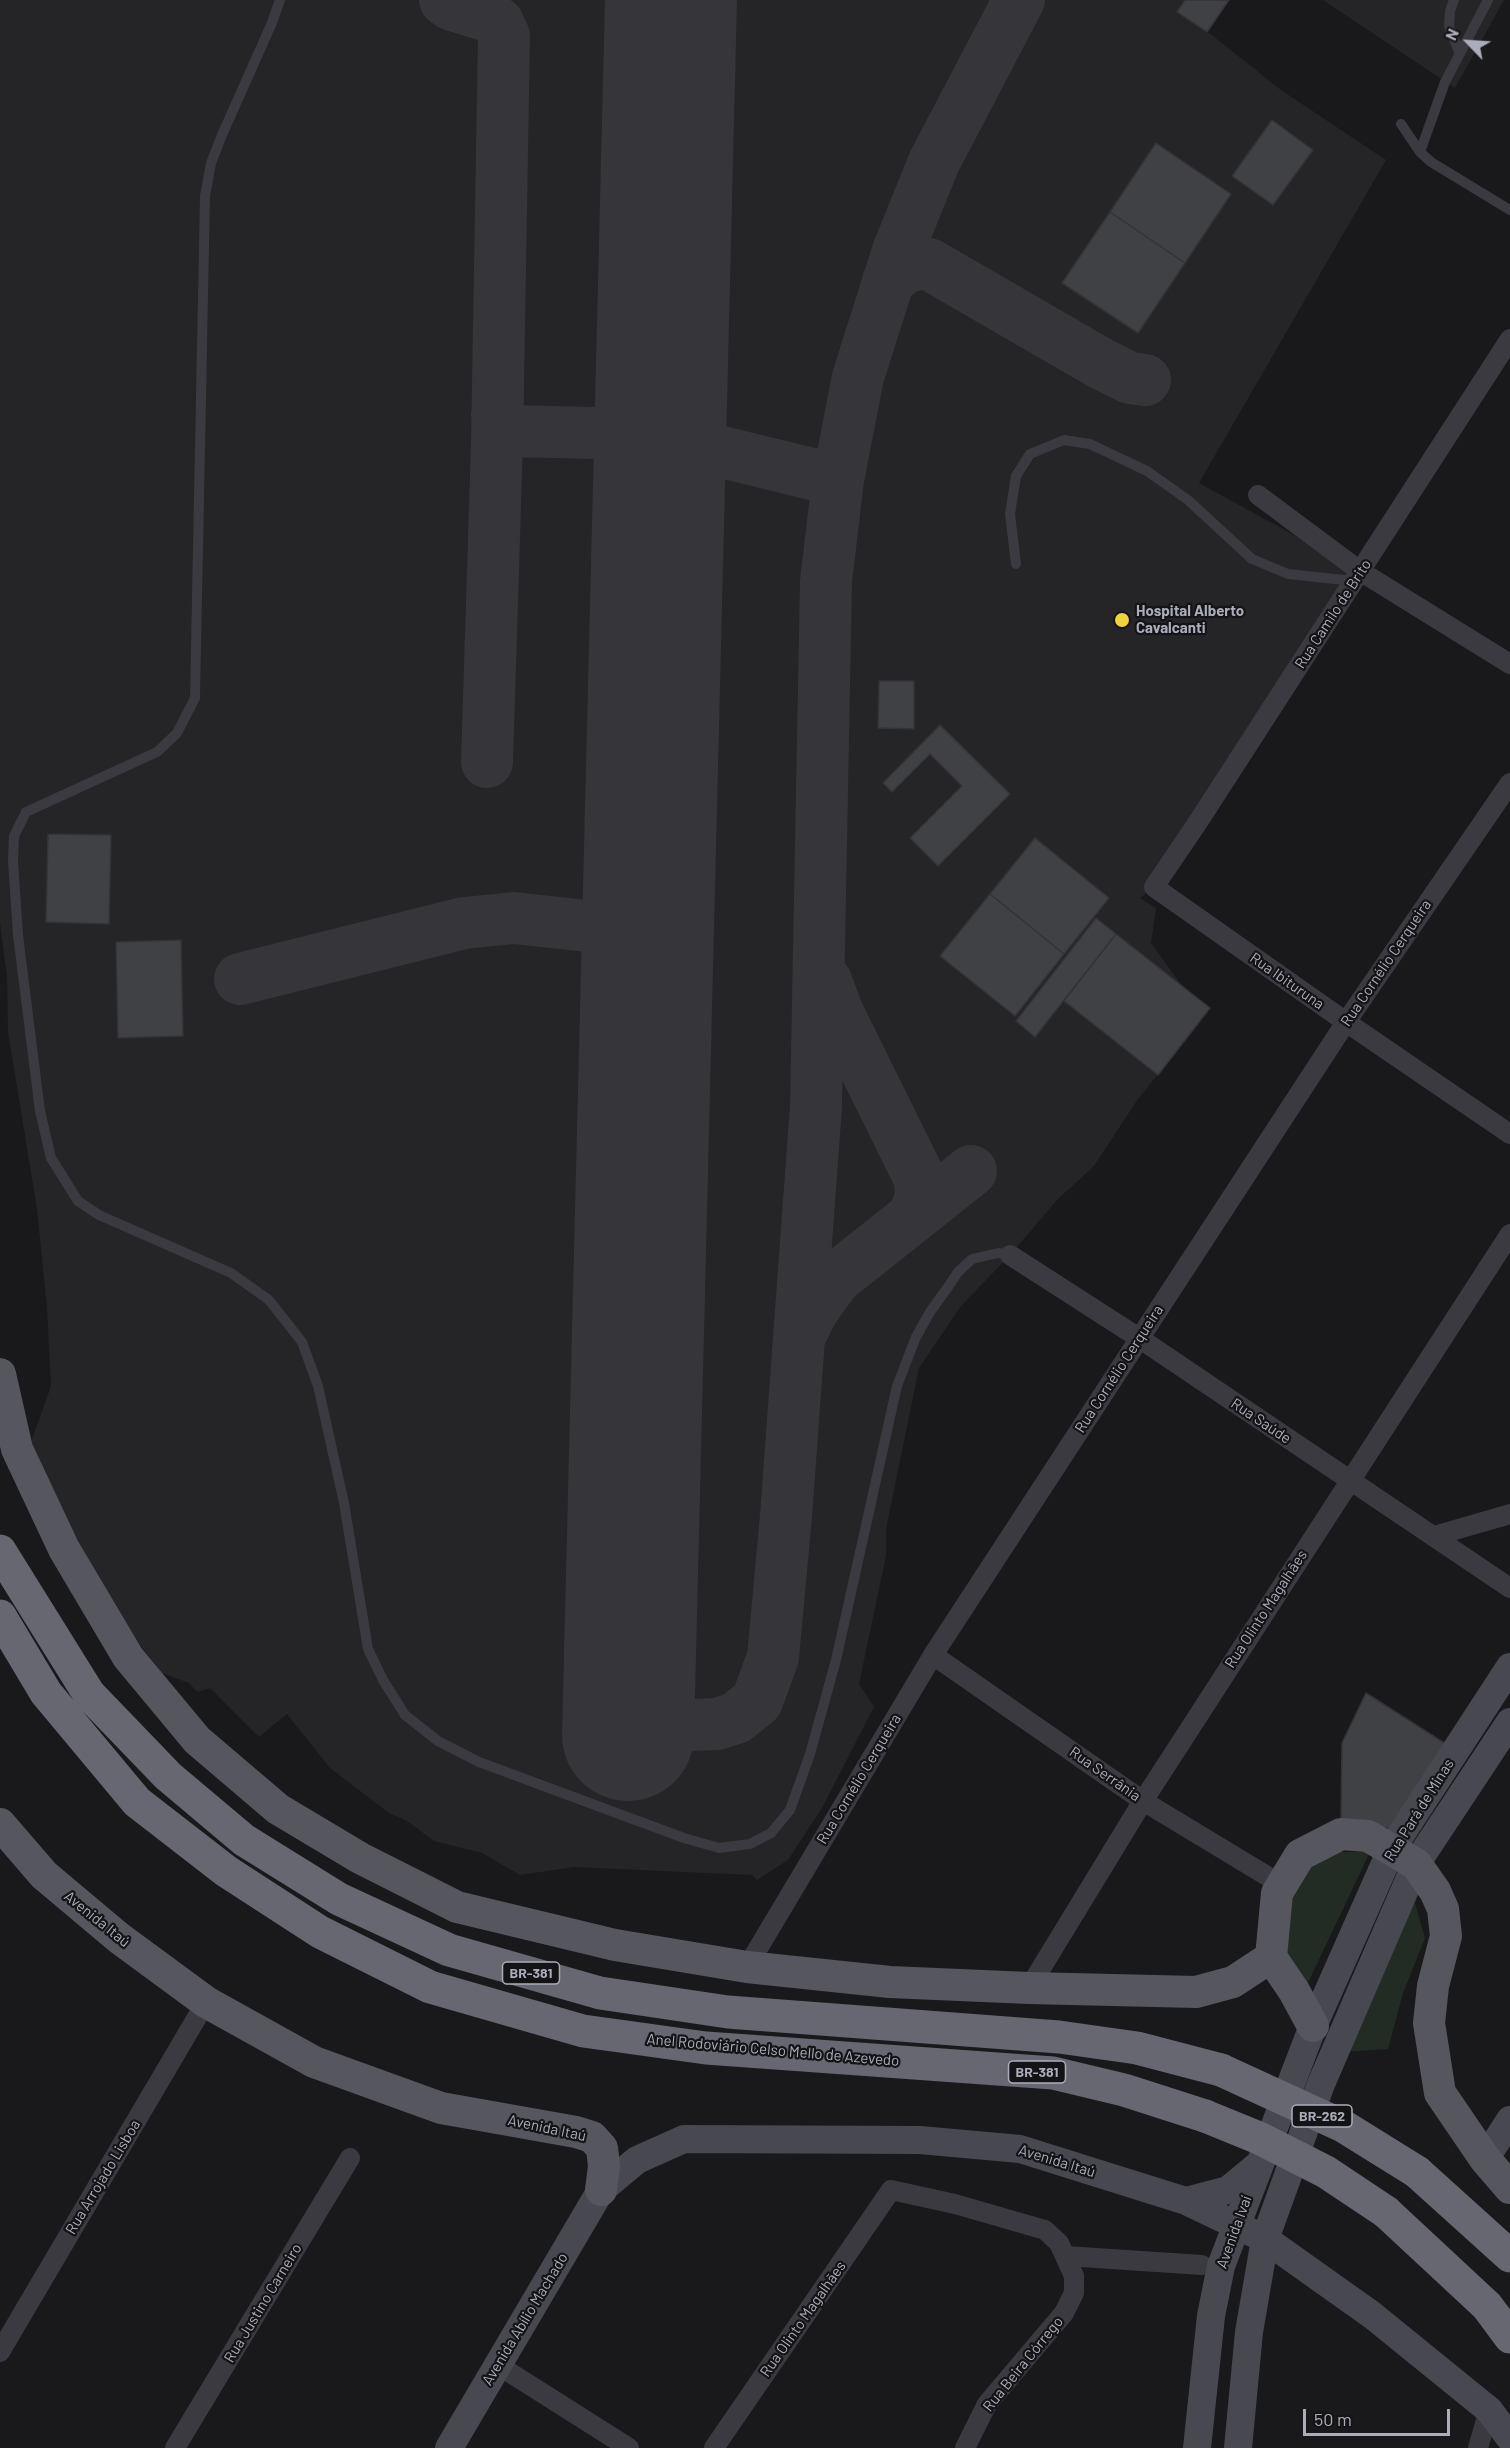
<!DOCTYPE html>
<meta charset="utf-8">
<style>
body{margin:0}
#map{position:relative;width:1510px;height:2448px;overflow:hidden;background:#19191b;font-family:Barlow,sans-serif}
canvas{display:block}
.north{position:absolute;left:1438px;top:12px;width:60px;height:60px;-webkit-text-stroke:4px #141416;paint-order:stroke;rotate:295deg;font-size:16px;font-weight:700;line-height:24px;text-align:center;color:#abadba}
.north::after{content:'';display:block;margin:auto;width:21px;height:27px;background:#abadba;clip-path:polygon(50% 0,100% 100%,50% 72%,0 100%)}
.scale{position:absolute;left:1303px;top:2409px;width:147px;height:27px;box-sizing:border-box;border:3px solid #abadba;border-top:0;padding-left:8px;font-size:18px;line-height:21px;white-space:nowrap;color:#abadba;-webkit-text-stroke:4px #141416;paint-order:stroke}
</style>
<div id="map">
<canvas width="1510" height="2448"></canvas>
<div class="north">N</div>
<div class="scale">50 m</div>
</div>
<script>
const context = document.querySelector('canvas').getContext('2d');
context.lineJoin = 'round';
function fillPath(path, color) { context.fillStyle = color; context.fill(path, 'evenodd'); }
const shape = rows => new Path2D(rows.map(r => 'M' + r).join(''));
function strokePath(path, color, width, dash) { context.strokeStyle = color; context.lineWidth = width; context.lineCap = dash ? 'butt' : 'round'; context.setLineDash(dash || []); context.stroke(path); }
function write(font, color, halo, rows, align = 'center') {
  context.font = font + ' Barlow,sans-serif'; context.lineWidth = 4.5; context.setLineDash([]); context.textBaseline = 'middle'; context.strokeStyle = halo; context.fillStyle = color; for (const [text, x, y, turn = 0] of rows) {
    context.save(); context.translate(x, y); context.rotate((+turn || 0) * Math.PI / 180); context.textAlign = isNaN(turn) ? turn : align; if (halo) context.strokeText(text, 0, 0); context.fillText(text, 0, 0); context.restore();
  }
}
const built = shape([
 [0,0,1229,0,1208,32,1281,90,1386,160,1199,483,1360,571,1154,887,1140,898,1156,908,1151,943,1182,986,1210,1008,1136,1102,1094,1166,1057,1200,1010,1255,961,1306,919,1368,886,1529,886,1556,859,1684,874,1707,822,1808,788,1860,757,1880,752,1875,574,1867,520,1875,482,1853,434,1841,407,1821,389,1813,330,1768,287,1714,259,1737,210,1688,197,1692,189,1683,162,1673,113,1610,72,1533,31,1442,51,1386,47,1308,37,1209,8,1032,7,976,0,923],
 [1323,0,1504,0,1455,88]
]);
const green = shape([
 [1331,1852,1370,1852,1307,1985,1282,1951,1286,1886],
 [1414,1900,1425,1938,1403,1993,1388,2049,1343,2052]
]);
const taxiway = shape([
 [445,0,452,5,488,16,498,23,504,36,497,442,487,762],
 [888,281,904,268,921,263,929,264,1100,363,1130,378,1145,380],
 [497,415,502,424,512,431,635,434,647,426,661,407],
 [661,417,668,430,685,443,816,475,828,472,841,464],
 [635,434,646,446,659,475],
 [240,979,464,923,514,918,624,930,648,916],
 [826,981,837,1011,920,1179,921,1198,913,1217],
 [801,1334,812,1311,835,1279,971,1171],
 [629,1718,644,1723,664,1726,717,1724,736,1718,757,1701,773,1657,786,1516,816,1106,826,581,838,480,858,377,898,251,934,162,1019,0]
]);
const runway = shape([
 [628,1735,671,0]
]);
const building = shape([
 [1185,0,1229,0,1207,32,1177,12,1185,0],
 [1272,120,1313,150,1273,205,1232,176,1272,120],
 [1156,143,1231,194,1185,263,1110,212,1156,143],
 [1110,212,1185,263,1138,333,1062,283,1110,212],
 [879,681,914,681,914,729,878,728,879,681],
 [940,725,1010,794,938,866,910,838,962,786,930,754,892,792,883,783,940,725],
 [48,834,111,835,109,924,46,922,48,834],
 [1035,838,1109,898,1064,954,990,894,1035,838],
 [990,894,1064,954,1015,1016,940,956,990,894],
 [1096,918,1116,934,1035,1037,1016,1021,1096,918],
 [1116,934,1210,1008,1158,1075,1064,1001,1116,934],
 [181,940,183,1036,118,1038,116,942,181,940],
 [1366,1693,1449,1746,1397,1830,1341,1819,1342,1743,1366,1693]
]);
const lane = shape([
 [280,0,271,25,222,135,211,163,205,196,195,698,177,733,157,752,26,812,14,836,13,861,18,935,40,1111,51,1158,78,1201,99,1215,231,1273,269,1300,302,1342,318,1386,344,1503,368,1649,383,1680,405,1715,438,1741,479,1762,684,1838,719,1848,750,1844,771,1833,790,1810,810,1754,836,1660,897,1386,916,1337,930,1312,948,1287,958,1272,972,1259,998,1253,1010,1255],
 [1454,0,1450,11,1449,26,1459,52],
 [1401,124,1420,152,1431,162,1510,210],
 [1420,152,1445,82,1488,0],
 [1016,564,1010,514,1016,476,1030,454,1064,440,1090,444,1147,471,1188,500,1252,559,1288,574,1354,581]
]);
const street = shape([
 [1510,339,1198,822,1154,887,1346,1022,1510,1134],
 [1258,495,1360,571,1510,664],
 [1010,1255,1139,1338,1510,1588],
 [1434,1536,1510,1514],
 [933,1655,1143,1801,1282,1885],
 [747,1967,933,1655,1346,1022,1510,783],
 [1029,1988,1143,1801,1510,1234],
 [1066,2256,1202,2265],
 [0,2352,206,2002],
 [498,2365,629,2448],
 [175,2448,350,2158],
 [714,2448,891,2190,955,2204,1045,2230,1059,2243,1074,2276,1074,2293,1064,2313,987,2404,965,2448],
 [1478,2448,1489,2410]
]);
const secondary = shape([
 [1485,2159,1510,2120],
 [1186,2201,1228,2190,1257,2166],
 [449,2448,601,2190,637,2160,684,2139,920,2140,1020,2149,1186,2201,1265,2239,1372,2315,1489,2410,1510,2438],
 [1197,2448,1211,2316,1221,2266,1313,2026,1392,1848,1510,1667],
 [1238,2448,1249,2332,1265,2239,1321,2084,1416,1864,1510,1722]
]);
const primary = shape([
 [0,1374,17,1449,64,1549,128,1657,197,1740,278,1809,360,1858,457,1907,615,1945,747,1967,890,1982,1029,1988,1196,1992,1233,1982,1271,1957],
 [0,1824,44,1875,119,1938,206,2002,314,2062,441,2108,576,2132,592,2137,602,2148,604,2166,601,2190],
 [1271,1957,1277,1893,1300,1855,1341,1834,1368,1836,1416,1864,1435,1891,1443,1909,1446,1936,1433,1986,1429,2023,1440,2093,1485,2159,1510,2188],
 [1271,1957,1294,1991,1313,2026]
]);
const highway = shape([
 [0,1551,89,1694,168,1776,244,1840,339,1899,449,1950,600,1993,728,2012,1059,2037,1137,2048,1221,2070],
 [0,1616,46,1693,137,1802,226,1871,320,1932,430,1987,583,2031,706,2048,1053,2073,1124,2090,1205,2116],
 [1417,2172,1510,2256],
 [1386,2212,1487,2306,1510,2337]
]);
const highwayBridge = shape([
 [1221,2070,1343,2126,1417,2172],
 [1205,2116,1259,2138,1326,2172,1386,2212]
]);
const markers = [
 [1122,620,8,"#f0d33c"]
];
const shields = [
 [531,1973,57],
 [1037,2072,57],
 [1322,2116,60]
];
const shieldNames = [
 ["BR-381",531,1973],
 ["BR-381",1037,2072],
 ["BR-262",1322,2116]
];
const poiNames = [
 ["Hospital Alberto",1136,611],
 ["Cavalcanti",1136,628]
];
const streetNames = [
 ["Rua Camilo de Brito",1333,614,-57],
 ["Rua Cornélio Cerqueira",1386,963,-56],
 ["Rua Ibituruna",1287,981,35],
 ["Rua Cornélio Cerqueira",1119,1369,-57],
 ["Rua Saúde",1261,1421,34],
 ["Rua Olinto Magalhães",1266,1609,-57],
 ["Rua Serrânia",1105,1774,35],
 ["Rua Cornélio Cerqueira",859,1779,-59],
 ["Rua Pará de Minas",1419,1810,-58],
 ["Avenida Itaú",97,1919,39],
 ["Anel Rodoviário Celso Mello de Azevedo",773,2050,5],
 ["Avenida Itaú",547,2128,12],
 ["Avenida Itaú",1057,2161,17],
 ["Rua Arrojado Lisboa",103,2177,-59],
 ["Avenida Ivaí",1234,2232,-70],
 ["Rua Justino Carneiro",263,2303,-59],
 ["Avenida Abílio Machado",525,2319,-59],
 ["Rua Olinto Magalhães",803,2319,-55],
 ["Rua Beira Córrego",1023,2364,-51]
];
fillPath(built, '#252528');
fillPath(green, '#232b25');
strokePath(taxiway, '#35353a', 52);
strokePath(runway, '#35353a', 132);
fillPath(building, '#404145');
strokePath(building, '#343337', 1.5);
strokePath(lane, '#3a3a40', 10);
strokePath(street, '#3a3a40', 20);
strokePath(secondary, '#484850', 28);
strokePath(primary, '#56565f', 32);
strokePath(highway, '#666771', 33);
strokePath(highwayBridge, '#666771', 33);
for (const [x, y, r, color] of markers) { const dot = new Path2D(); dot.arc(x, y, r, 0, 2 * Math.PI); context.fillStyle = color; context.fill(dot); strokePath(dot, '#141416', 2); }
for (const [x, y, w] of shields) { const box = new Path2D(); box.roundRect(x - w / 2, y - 11, w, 22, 4.5); context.fillStyle = '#141416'; context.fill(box); strokePath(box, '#abadba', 1.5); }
write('bold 14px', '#abadba', null, shieldNames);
write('bold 15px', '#abadba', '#141416', poiNames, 'left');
write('15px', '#abadba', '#141416', streetNames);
</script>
